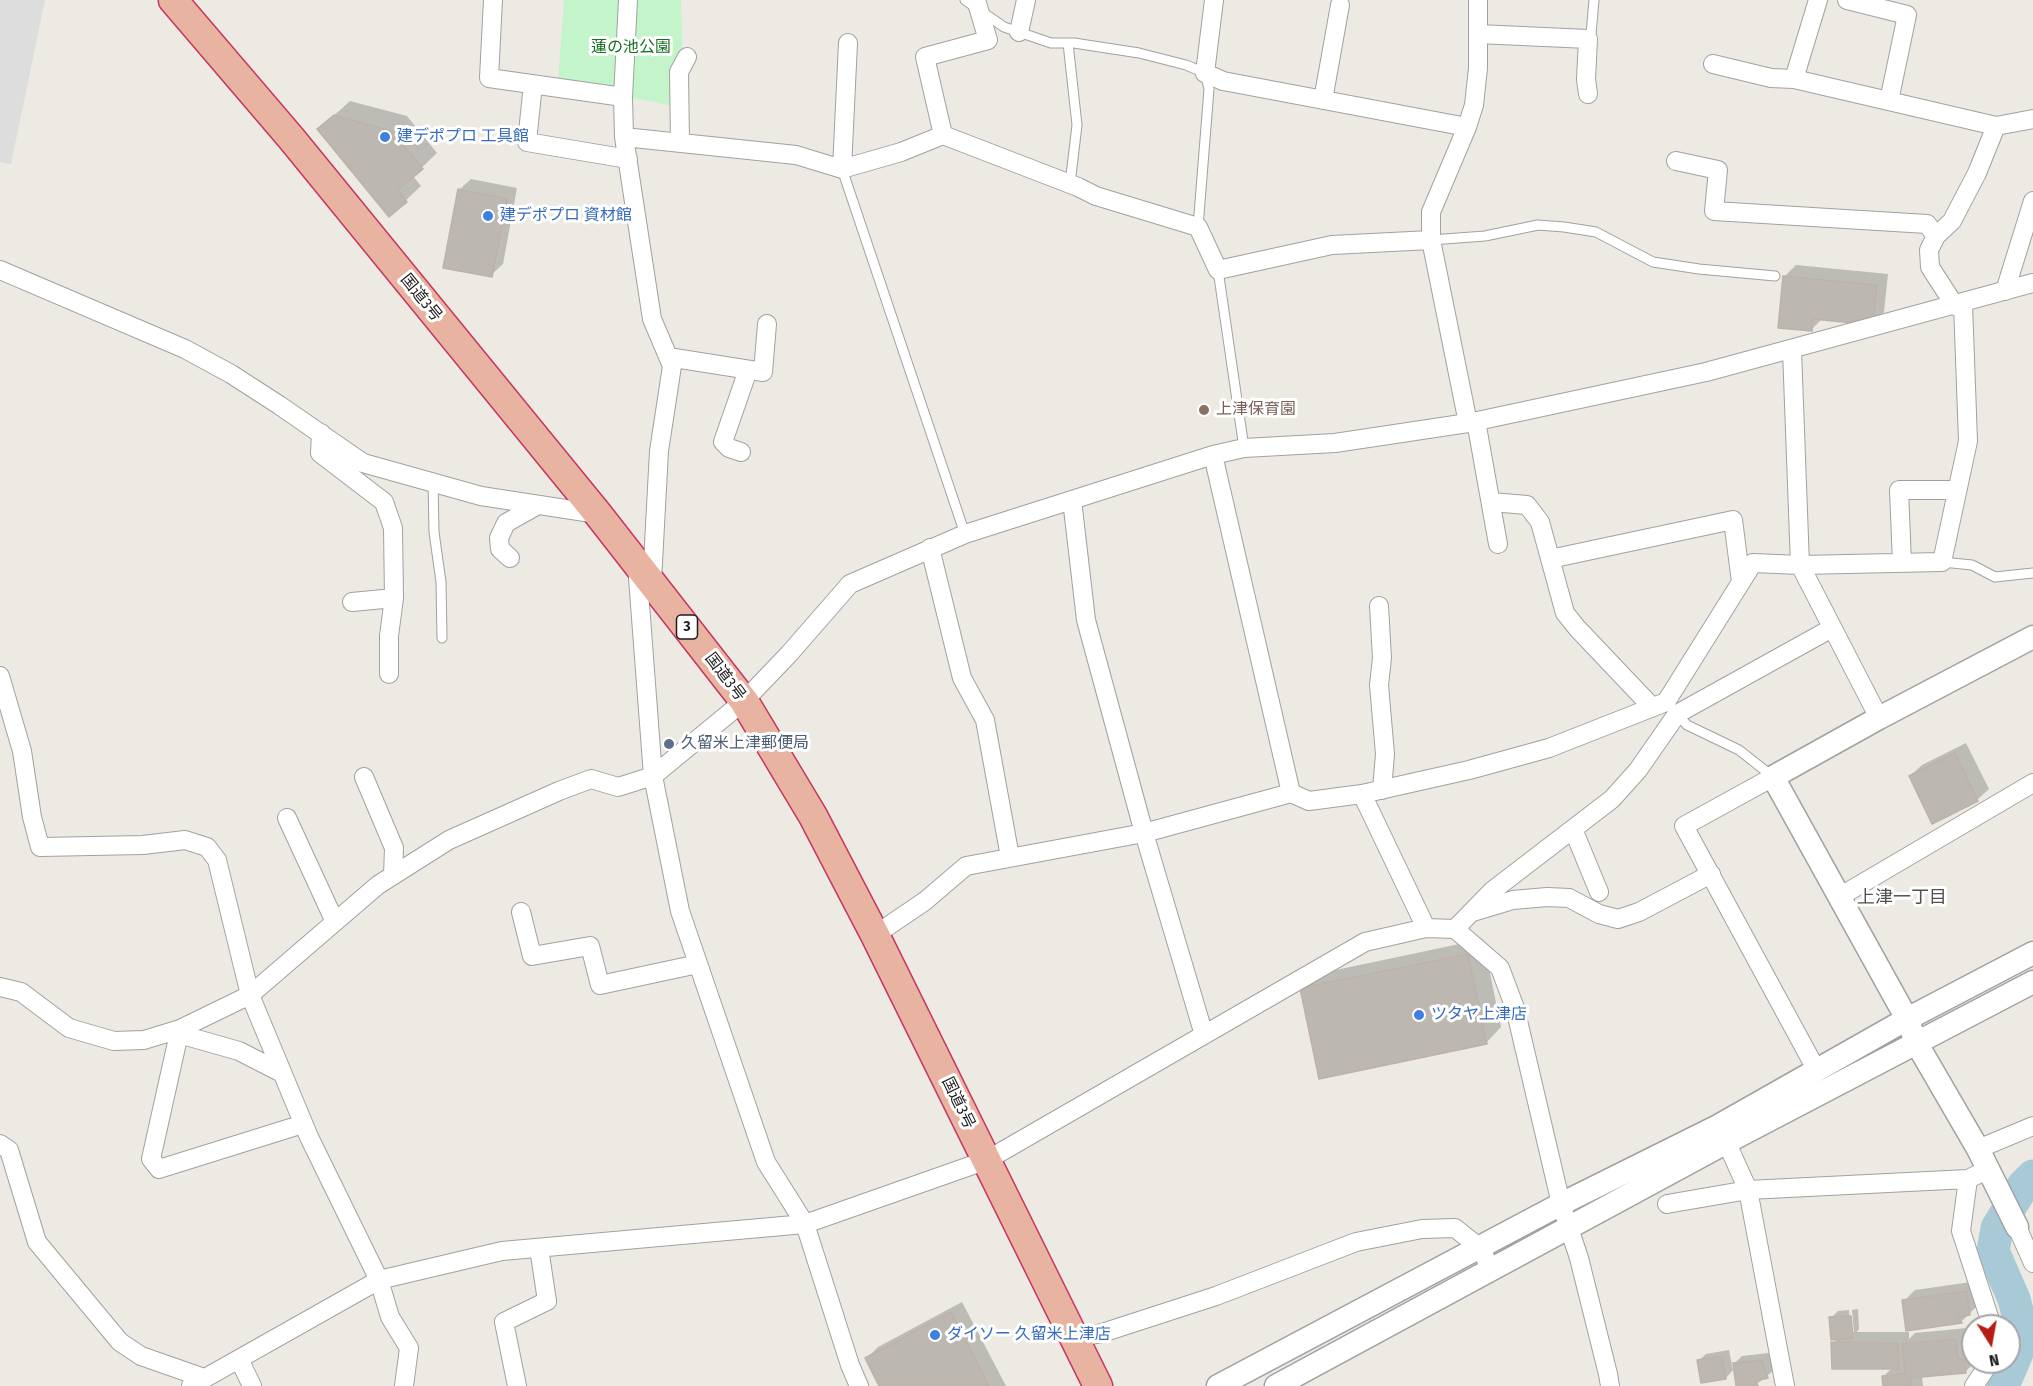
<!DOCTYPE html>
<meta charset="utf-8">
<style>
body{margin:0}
#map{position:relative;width:2033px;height:1386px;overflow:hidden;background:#edeae4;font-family:"Fira Sans Condensed",sans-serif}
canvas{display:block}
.north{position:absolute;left:1961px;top:1314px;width:60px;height:60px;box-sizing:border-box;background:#fff;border:2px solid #a5a5a5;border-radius:50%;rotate:169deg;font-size:16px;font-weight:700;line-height:24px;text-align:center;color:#1d1d1d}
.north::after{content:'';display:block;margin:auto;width:21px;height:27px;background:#b71b13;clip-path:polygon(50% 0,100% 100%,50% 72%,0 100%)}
</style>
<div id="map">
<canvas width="2033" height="1386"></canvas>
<div class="north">N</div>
</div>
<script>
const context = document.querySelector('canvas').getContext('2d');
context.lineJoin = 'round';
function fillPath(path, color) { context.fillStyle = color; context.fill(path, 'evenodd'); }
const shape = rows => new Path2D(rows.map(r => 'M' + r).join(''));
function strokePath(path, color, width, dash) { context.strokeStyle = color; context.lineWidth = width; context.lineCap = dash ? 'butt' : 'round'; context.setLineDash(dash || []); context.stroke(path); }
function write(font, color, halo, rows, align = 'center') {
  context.font = font + ' "Fira Sans Condensed","Noto Sans JP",sans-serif'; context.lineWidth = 6; context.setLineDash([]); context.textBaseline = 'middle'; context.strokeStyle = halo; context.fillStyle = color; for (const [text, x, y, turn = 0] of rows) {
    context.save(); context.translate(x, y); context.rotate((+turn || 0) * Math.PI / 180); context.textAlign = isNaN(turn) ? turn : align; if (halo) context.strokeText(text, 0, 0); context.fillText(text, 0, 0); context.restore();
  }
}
const park = shape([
 [564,0,681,0,684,108,558,83]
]);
const parking = shape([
 [0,0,45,0,11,164,0,162]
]);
const shadow = shape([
 [350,101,407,116,437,153,413,176,421,186,390,215,319,129],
 [471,179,517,188,503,264,491,275,459,190],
 [1796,265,1888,274,1884,312,1873,323,1823,318,1811,330,1784,277],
 [1966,743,1989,789,1977,800,1910,776,1922,765],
 [1483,939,1501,1027,1486,1043,1302,989,1317,974],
 [1978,1281,1981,1302,1961,1322,1908,1329,1904,1301,1915,1290],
 [962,1302,1006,1386,880,1386,867,1358,878,1347],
 [1858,1309,1859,1329,1857,1332,1909,1332,1909,1339,1915,1333,1967,1328,1969,1347,1973,1348,1973,1362,1975,1362,1965,1372,1922,1376,1923,1386,1885,1386,1884,1376,1893,1367,1833,1343,1838,1338,1831,1318,1838,1311,1849,1310,1851,1332,1854,1332,1852,1310],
 [1729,1350,1733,1370,1726,1378,1698,1361,1706,1354],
 [1769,1353,1774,1370,1757,1384,1738,1386,1735,1363,1742,1356]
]);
const river = shape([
 [2003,1386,2017,1353,2020,1322,2014,1299,1993,1251,1997,1228,2023,1186,2033,1176]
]);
const building = shape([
 [334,115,391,131,423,169,398,190,407,202,389,217,317,129,334,115],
 [458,189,507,199,492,277,443,268,458,189],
 [1783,276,1877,285,1873,325,1813,319,1812,331,1778,328,1783,276],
 [1955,753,1978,801,1932,824,1909,776,1955,753],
 [1468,954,1487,1044,1319,1079,1300,988,1468,954],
 [1967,1291,1970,1315,1958,1317,1962,1323,1906,1331,1902,1300,1967,1291],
 [951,1312,989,1386,879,1386,865,1358,951,1312],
 [1851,1316,1853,1338,1831,1340,1829,1317,1851,1316],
 [1956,1339,1958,1358,1965,1360,1966,1373,1910,1378,1911,1386,1883,1386,1882,1376,1905,1373,1902,1344,1956,1339],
 [1831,1342,1898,1343,1899,1369,1832,1369,1831,1342],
 [1722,1356,1726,1379,1701,1383,1697,1360,1722,1356],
 [1762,1360,1768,1378,1755,1381,1758,1386,1736,1386,1733,1363,1762,1360]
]);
const service = shape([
 [965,0,1004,27,1051,43,1074,43,1139,53,1186,65,1205,73,1209,89,1198,227],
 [1588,39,1591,34,1594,0],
 [1068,43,1077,125,1070,184],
 [842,169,965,534],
 [1431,240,1485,236,1538,225,1564,227,1596,232,1653,262,1699,269,1775,276],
 [1218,270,1244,448],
 [433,482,434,532,441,582,442,638],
 [1942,562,1972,565,1995,577,2033,573],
 [1677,714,1687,725,1739,750,1772,776]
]);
const minor = shape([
 [493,0,489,78,623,97],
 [628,0,623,97,624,137,652,319,672,366,659,451,652,581],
 [1214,0,1205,73,1223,81,1467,127],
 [1847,0,1907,15,1889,101],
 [1019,32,1026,0],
 [1478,34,1588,39,1586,79,1588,94],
 [1713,64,1771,78,1794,79,1996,126,2033,119],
 [1794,79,1818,0],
 [533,84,527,142,628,159],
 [1323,100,1340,5],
 [943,135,925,57,988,40,976,0],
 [624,137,796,155,842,169,901,152,943,135,1078,187,1096,196,1198,227,1218,270,1332,245,1431,240],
 [680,143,679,72,687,57],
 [1676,161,1718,170,1714,211,1927,224,1936,236],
 [842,169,848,43],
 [0,270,185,349,231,374,279,405,363,463,481,496,598,514],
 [2005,291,2033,201],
 [1955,306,1930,267,1929,250,1936,236,1952,221,1977,173,1996,126],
 [1792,350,1800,565,1879,718],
 [668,357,763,372,767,324],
 [1476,421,1498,544],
 [1468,423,1431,240,1431,212,1467,127,1474,105,1478,68,1478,0],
 [321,433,320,453,384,502,393,528,394,598,352,602],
 [741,452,729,448,723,442,748,370],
 [1213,455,1291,793],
 [1072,500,1086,620,1144,833,1204,1035],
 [1491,502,1527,505,1540,522,1565,613,1577,628,1652,707],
 [930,548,962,678,985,720,1010,857],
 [510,558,500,549,499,538,506,523,538,505],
 [1550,559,1733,520,1741,582],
 [1902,563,1899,490,1957,490],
 [637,565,653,776,680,911,766,1162,805,1224,850,1365,859,1386],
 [1379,606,1382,658,1379,685,1385,754,1382,790],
 [389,674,389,636,394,598],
 [0,676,22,751,32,817,40,847,143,845,185,840,207,847,217,860,250,995,309,1137,379,1280,390,1317,409,1348,404,1386],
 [364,777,394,848,393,875],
 [1773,777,1684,826,1817,1071],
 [1362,794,1426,928],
 [287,818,335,922],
 [1573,829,1599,892],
 [1839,897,2033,783],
 [521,912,532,956,590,946,600,985,698,964],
 [1473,912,1513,900,1547,897,1569,898,1599,914,1618,919,1639,912,1711,874],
 [1455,929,1492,891,1612,799,1638,770,1677,714,1832,628],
 [875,935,925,901,966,866,1144,833,1291,793,1309,801,1362,794,1469,770,1549,748,1666,702,1753,563,1800,565,1942,562,1968,441,1963,304],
 [0,987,21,992,69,1028,114,1041,144,1040,180,1029,250,995,378,885,449,840,559,791,591,779,618,787,653,776,744,701,789,654,850,584,965,534,1213,455,1244,448,1335,443,1468,423,1706,372,2033,283],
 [180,1029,151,1159,159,1169,303,1124],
 [179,1034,239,1051,282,1073],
 [1721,1130,1748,1190,1785,1386],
 [0,1144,9,1150,37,1242,120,1342,141,1356,204,1378],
 [1978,1149,2033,1126],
 [1968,1179,1961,1231,1992,1326],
 [1667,1204,1748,1190,1968,1179,1987,1170],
 [2017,1227,2033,1263],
 [1075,1338,1102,1333,1216,1296,1356,1242,1422,1229,1455,1228,1480,1248,1491,1269],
 [239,1359,252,1386],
 [191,1386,379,1280,502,1251,805,1224,987,1160,1365,942,1426,928,1455,929,1500,968,1515,1008,1561,1204,1579,1258,1608,1374,1610,1386],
 [517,1386,504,1322,547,1301,539,1248],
 [1974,1386,1990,1362]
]);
const tertiary = shape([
 [2017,1227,1978,1149,1917,1044,1907,1019,1773,777,1879,718,2033,637],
 [1218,1386,1561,1204,1718,1126,1907,1019,2033,953],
 [1276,1386,1727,1142,2033,982]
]);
const trunk = shape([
 [173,0,291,138,598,514,744,701,813,816,875,935,1098,1386]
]);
const markers = [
 [385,137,6,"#3f7fe0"],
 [488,216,6,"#3f7fe0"],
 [1204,410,6,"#8d6e63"],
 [669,744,6,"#5c6f8a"],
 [1419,1015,6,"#3f7fe0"],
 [935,1335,6,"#3f7fe0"]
];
const shields = [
 [687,627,21]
];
const shieldNames = [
 ["3",687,627]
];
const parkNames = [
 ["蓮の池公園",631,48]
];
const shopNames = [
 ["建デポプロ 工具館",397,137],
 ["建デポプロ 資材館",500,216],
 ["ツタヤ上津店",1431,1015],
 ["ダイソー 久留米上津店",947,1335]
];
const streetNames = [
 ["国道3号",421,298,51],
 ["国道3号",725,677,53],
 ["国道3号",958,1103,64]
];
const educationNames = [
 ["上津保育園",1216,410]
];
const serviceNames = [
 ["久留米上津郵便局",681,744]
];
const neighbourhoodNames = [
 ["上津一丁目",1902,898]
];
fillPath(park, '#c4f4ca');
fillPath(parking, '#ddd');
fillPath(shadow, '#0003');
strokePath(river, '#a8cad7', 33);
fillPath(building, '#bdb7b1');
strokePath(building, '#bdb2a8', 1.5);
strokePath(service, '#a1a1a1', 11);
strokePath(minor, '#a1a1a1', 20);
strokePath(tertiary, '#a1a1a1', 25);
strokePath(trunk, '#c73560', 31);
strokePath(service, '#fff', 9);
strokePath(minor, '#fff', 18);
strokePath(tertiary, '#fff', 22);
strokePath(trunk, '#e8b3a0', 28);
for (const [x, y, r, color] of markers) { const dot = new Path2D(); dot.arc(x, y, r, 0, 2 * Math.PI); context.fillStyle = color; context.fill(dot); strokePath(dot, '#fff', 2); }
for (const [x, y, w] of shields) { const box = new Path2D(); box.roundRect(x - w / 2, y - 12, w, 24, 4.5); context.fillStyle = '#fff'; context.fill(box); strokePath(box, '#1d1d1d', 1.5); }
write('bold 15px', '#1d1d1d', null, shieldNames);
write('16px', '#167022', '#fff', parkNames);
write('16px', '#366cbe', '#fff', shopNames, 'left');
write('16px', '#1d1d1d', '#fff', streetNames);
write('16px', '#785e54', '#fff', educationNames, 'left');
write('16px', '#4e5e75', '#fff', serviceNames, 'left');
write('18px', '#505050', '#fff', neighbourhoodNames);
</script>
